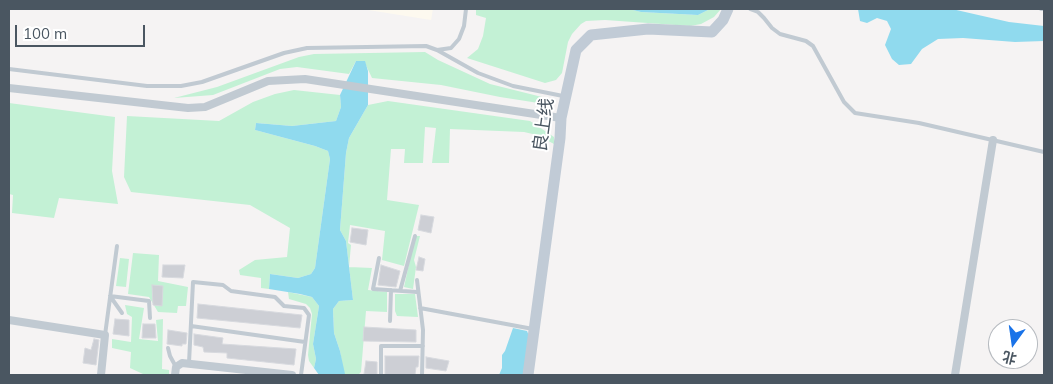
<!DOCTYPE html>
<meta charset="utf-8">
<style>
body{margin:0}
#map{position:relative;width:1053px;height:384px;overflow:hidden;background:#f5f3f3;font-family:Mulish,"Noto Sans SC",sans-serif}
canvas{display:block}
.frame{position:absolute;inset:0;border:10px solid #4a5661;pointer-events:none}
.north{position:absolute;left:988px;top:319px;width:50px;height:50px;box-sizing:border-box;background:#fff;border:1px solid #b7bbc0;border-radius:50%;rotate:194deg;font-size:14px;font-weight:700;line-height:20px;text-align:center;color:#4a5661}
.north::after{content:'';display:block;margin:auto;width:18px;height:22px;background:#1a73e8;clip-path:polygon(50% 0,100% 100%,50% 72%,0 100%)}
.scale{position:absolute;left:15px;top:25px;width:130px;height:22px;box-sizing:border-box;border:2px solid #4a5661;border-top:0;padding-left:6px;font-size:15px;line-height:18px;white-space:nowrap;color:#4a5661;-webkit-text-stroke:4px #fff;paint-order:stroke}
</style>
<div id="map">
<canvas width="1053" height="384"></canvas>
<div class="frame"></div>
<div class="north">北</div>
<div class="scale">100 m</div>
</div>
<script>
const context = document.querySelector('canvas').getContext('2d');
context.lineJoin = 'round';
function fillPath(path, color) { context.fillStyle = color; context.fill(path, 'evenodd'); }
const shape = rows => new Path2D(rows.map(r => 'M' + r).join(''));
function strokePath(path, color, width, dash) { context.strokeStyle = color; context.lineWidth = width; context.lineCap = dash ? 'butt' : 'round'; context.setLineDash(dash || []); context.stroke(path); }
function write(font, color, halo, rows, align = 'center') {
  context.font = font + ' Mulish,"Noto Sans SC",sans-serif'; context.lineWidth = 4; context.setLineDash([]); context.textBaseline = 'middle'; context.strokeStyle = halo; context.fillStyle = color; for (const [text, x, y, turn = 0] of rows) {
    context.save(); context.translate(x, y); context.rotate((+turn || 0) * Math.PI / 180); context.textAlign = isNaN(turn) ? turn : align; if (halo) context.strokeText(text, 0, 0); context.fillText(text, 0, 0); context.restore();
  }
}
const commercial = shape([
 [362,9,433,9,431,20]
]);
const green = shape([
 [476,9,629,9,641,12,698,15,710,9,721,9,714,17,701,24,690,26,605,20,586,21,581,24,572,34,568,42,562,73,556,80,545,83,467,58,478,49,483,36,486,18,476,15],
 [425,52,438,60,490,84,542,97,545,104,500,97,441,85,372,78,364,61,356,61,349,74,297,67,280,69,213,95,174,98,217,87,299,57,314,54],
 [294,90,340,95,341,107,336,121,292,126,256,123,255,130,315,146,328,151,330,159,315,268,311,274,298,278,270,274,269,289,261,288,261,278,240,275,239,270,255,260,287,257,290,228,250,205,131,192,124,177,127,116,219,121,253,102,275,94],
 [388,101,530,121,554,137,554,144,537,135,524,132,450,129,449,163,432,163,436,128,425,127,423,163,404,163,405,149,391,149,387,200,419,205,404,266,382,260,385,231,350,225,348,243,351,245,349,267,372,268,368,290,387,292,387,312,366,311,361,372,358,375,344,375,340,351,334,333,333,309,339,301,353,300,346,241,340,230,346,153,349,138,368,105],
 [9,103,115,117,112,171,118,204,59,198,54,218,12,213,13,195,9,194],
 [415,236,420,236,414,260,416,267,413,289,404,287],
 [133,253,159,255,158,281,188,287,186,306,178,306,177,313,158,312,149,297,128,294],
 [120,258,129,259,126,287,116,286],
 [288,292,312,297,319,306,313,344,316,359,314,368,309,361,308,355,312,314,310,308,306,304,289,299],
 [395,294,415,294,418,317,397,316,395,311],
 [125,305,144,308,139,339,158,341,156,320,163,319,162,369,169,370,169,375,143,375,143,374,130,368,131,352,112,348,112,339,131,342,132,317,127,314]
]);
const water = shape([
 [629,9,710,9,698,15,641,12],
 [858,9,952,9,1009,22,1044,26,1044,41,1015,42,963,38,938,39,922,49,911,64,899,65,892,59,885,45,891,29,887,21,877,18,867,23,860,21],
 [356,61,365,61,368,71,368,105,349,138,346,153,340,230,346,241,353,300,339,301,333,309,334,333,340,351,345,374,319,375,314,368,316,359,313,344,319,306,312,297,300,294,269,289,270,274,298,278,311,274,315,268,330,159,328,151,315,146,255,130,256,123,292,126,336,121,341,107,340,95],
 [513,328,527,331,529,336,523,375,499,375,502,368,502,355,505,351]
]);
const building = shape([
 [421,215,434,217,431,233,418,230,421,215],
 [352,228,368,230,366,245,350,242,352,228],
 [419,257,425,259,423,271,416,270,419,257],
 [163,265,185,265,183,278,162,277,163,265],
 [381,265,400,271,396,287,378,285,381,265],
 [152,285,163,286,162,306,153,305,152,285],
 [198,304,302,315,300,328,197,318,198,304],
 [115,319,129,320,129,336,113,334,115,319],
 [143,324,155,324,156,338,142,338,143,324],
 [364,327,416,330,416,342,363,341,364,327],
 [168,330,187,333,186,344,182,344,182,346,167,344,168,330],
 [194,334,223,338,222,344,296,349,294,365,227,358,227,353,204,352,203,347,194,345,194,334],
 [94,339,99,340,96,365,83,363,85,348,91,350,94,339],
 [385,356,419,356,418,367,416,367,415,375,385,375,385,356],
 [426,357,449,361,446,371,426,368,426,357],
 [366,361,377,362,377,375,364,374,366,361]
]);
const lane = shape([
 [750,9,758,12,764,18,772,28,780,34,806,41,813,46,844,102,855,113,919,123,1044,152],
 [1041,9,1044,9],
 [437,50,451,48,459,39,464,26,466,9],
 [9,69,147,86,181,86,202,82,284,53,307,48,426,46,437,50,478,73,513,86,563,96],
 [379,258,373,289,417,292],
 [417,280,423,330,422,375],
 [400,291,415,236],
 [110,296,149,301,150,318],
 [110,296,122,313],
 [420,308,533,329],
 [390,321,391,290],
 [191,326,305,342],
 [105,335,117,246],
 [168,348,170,356,176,367],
 [189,363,193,282,223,285,231,291,275,297,284,306,304,308,309,315,301,375],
 [381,375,381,346,423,346]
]);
const street = shape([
 [9,88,188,108,205,107,268,81,305,79,561,118],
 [9,320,105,335,101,375],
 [175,375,176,367,182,363,292,375],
 [955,375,993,140]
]);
const secondary = shape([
 [528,375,560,138,561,118,576,50,591,35,648,29,712,32,723,20,728,9]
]);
const streetNames = [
 ["良上线",544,125,-82]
];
fillPath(commercial, '#fdf9ef');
fillPath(green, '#c3f1d5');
fillPath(water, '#90daee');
fillPath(building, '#cdcfd5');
strokePath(building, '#d7d9de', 1);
strokePath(lane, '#c1cad2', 4);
strokePath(street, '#c1cad2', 8);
strokePath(secondary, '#c1cbd6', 11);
write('18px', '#4a5661', '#fff', streetNames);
</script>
